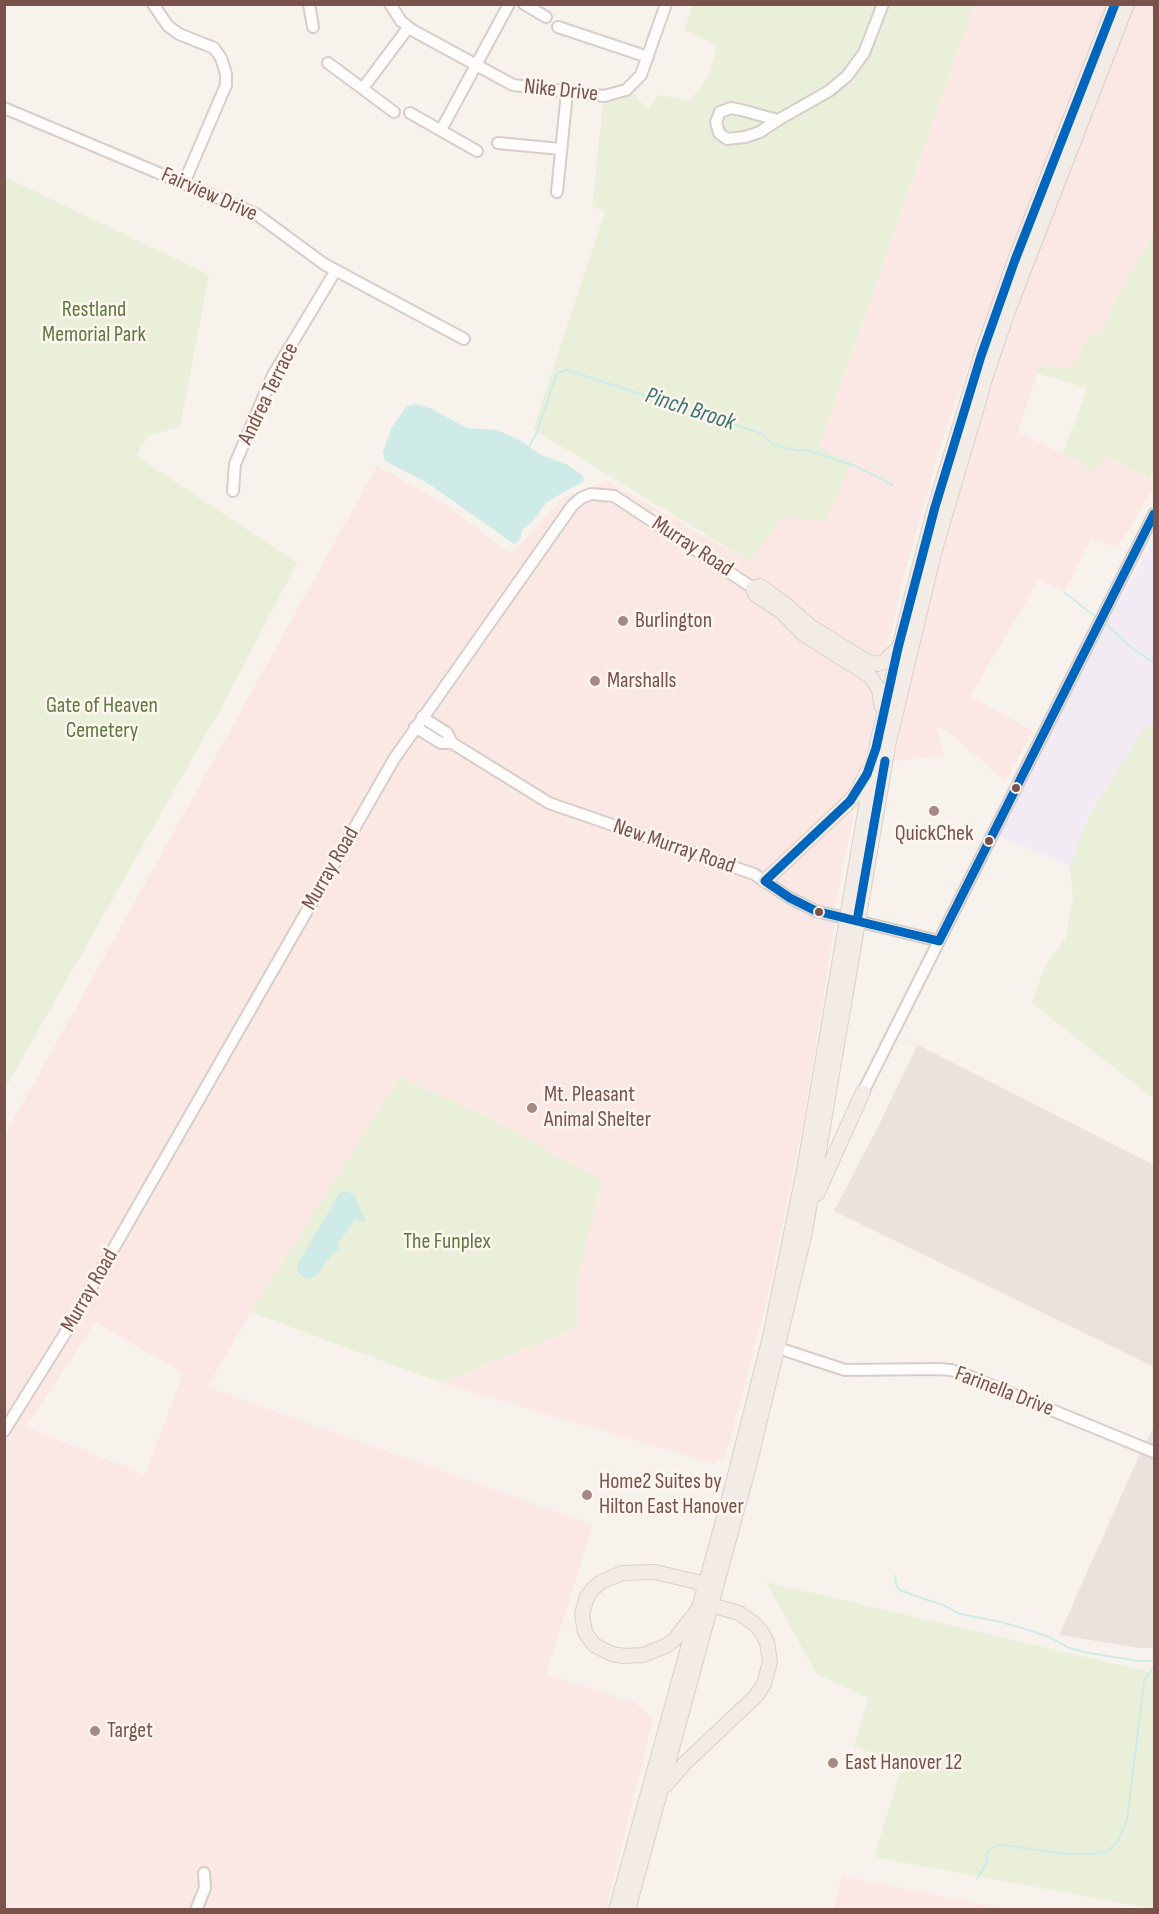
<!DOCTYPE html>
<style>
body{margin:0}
#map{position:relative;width:1159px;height:1914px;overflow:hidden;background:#f8f2ed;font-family:"Sofia Sans Condensed",sans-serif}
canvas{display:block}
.frame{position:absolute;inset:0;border:6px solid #78524b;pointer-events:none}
</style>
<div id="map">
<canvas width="1159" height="1914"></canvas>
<div class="frame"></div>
</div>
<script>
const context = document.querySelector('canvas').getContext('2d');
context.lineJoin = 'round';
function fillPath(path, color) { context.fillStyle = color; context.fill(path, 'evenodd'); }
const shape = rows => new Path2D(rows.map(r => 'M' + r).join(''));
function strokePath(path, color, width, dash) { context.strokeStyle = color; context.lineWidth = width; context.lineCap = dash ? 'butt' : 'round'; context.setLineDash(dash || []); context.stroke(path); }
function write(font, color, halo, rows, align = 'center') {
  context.font = font + ' "Sofia Sans Condensed",sans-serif'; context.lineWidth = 5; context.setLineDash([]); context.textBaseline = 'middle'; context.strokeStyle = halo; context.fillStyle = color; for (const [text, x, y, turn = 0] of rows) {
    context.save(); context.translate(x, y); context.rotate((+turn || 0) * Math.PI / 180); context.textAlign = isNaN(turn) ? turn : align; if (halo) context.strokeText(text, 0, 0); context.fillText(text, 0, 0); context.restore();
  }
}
const commercial = shape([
 [974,5,1106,5,994,297,943,437,901,586,837,896,832,942,805,1114,767,1300,726,1455,715,1464,441,1383,577,1327,578,1277,602,1180,489,1118,401,1077,251,1312,207,1387,593,1525,546,1674,634,1702,653,1718,606,1909,5,1910,5,1135,377,466,444,503,511,554,563,498,607,481,749,561,819,448],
 [95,1322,183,1373,145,1475,26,1427],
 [1133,5,1154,5,1154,231,1115,302,1101,335,1091,332,1072,368,1039,367,1018,432,1095,470,1104,455,1150,479,1154,487,1118,547,1091,539,1065,592,1039,580,970,696,1033,731,1005,781,946,730,937,728,945,756,893,761,932,590,965,472,1008,331],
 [842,1876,1003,1909,833,1909]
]);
const industrial = shape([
 [902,1037,1154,1165,1154,1367,834,1211,879,1125,917,1046],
 [1154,1427,1154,1648,1139,1648,1059,1635,1143,1447]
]);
const education = shape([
 [1154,538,1154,1099,1032,1003,1044,969,1066,937,1073,898,1070,866,999,836,1080,675]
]);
const green = shape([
 [693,5,974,5,819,447,852,463,824,522,784,517,749,561,533,429,605,211,592,206,604,95,629,88,648,110,657,95,691,100,710,72,717,45,684,30],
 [5,177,209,275,180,427,148,436,136,456,297,563,227,697,5,1089],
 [1154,231,1154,472,1150,479,1104,455,1096,471,1063,454,1087,388,1036,373,1040,366,1072,368,1091,332,1101,334,1115,302],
 [1154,723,1154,1099,1032,1003,1044,969,1066,937,1073,898,1070,866,1090,814,1144,729],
 [400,1077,489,1118,602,1180,578,1277,578,1327,441,1383,251,1312],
 [766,1582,1154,1673,1154,1909,874,1857,903,1763,854,1747,868,1698,816,1673]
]);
const water = shape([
 [414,404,430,408,467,428,497,430,521,441,541,455,568,465,583,476,584,481,547,502,532,522,522,530,521,537,517,543,514,544,426,482,385,461,383,452,392,427,406,407],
 [346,1191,354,1195,366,1222,359,1222,355,1219,338,1244,339,1251,333,1253,316,1276,310,1279,303,1277,297,1271,297,1265,339,1194]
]);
const stream = shape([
 [529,447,536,434,557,373,567,370,763,434,773,445,799,451,807,450,855,466,893,485],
 [1065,593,1093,615],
 [1107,625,1133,649,1154,663],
 [895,1576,896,1584,899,1590,945,1606,960,1614,1001,1622,1032,1631,1051,1638,1069,1648,1089,1653,1139,1661,1154,1661],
 [977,1879,986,1863,988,1851,994,1847,1003,1845,1067,1854,1092,1854,1108,1851,1118,1841,1127,1819,1144,1681,1154,1666]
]);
const minor = shape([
 [153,4,168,26,179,34,214,48,221,58,226,74,226,85,184,183],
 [309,4,313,27],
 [390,4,401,21,412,30,513,85,604,96,626,90,641,75,666,4],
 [524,4,546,17],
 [558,27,648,57],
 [328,63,394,112],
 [363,88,408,28],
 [4,108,256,214,324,264,464,339],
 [731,108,741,110,778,120,760,132,745,137,727,139,719,133,716,122,720,112,731,108],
 [410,113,477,151],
 [778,120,829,91,847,76,864,53,883,4],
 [441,130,509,4],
 [498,143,561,149],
 [557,192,567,92],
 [233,491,235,464,273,375,336,270],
 [422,717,447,733,452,743],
 [415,727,441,743,452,743,549,803,754,874,790,898,816,911,939,941],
 [863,1092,1154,514],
 [778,1348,845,1370,938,1369,951,1370,966,1375,1154,1452],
 [4,1431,64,1335,394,759,572,506,581,498,591,494,614,496,753,588],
 [196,1910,205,1888,204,1873]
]);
const major = shape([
 [882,707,879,690,870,676,803,634,782,612,756,595,753,588,760,586,785,604,810,626,866,661,878,664,884,662,898,648],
 [765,881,850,801,857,792,867,772],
 [817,1194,863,1092],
 [666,1785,685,1763,756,1696,764,1684,770,1662,767,1642,762,1633,756,1625,739,1613,718,1607,707,1606,697,1611,675,1639,666,1646,643,1655,624,1656,612,1654,594,1645,585,1632,582,1614,587,1597,593,1589,601,1582,622,1573,655,1572,714,1586],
 [616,1910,730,1495,770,1337,804,1170,876,748,908,611,935,507,983,350,1015,260,1115,4],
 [628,1910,749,1466,805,1232,888,746,934,553,986,376,1008,311,1127,4]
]);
const bus1 = shape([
 [1115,4,1015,260,981,356,935,507,898,648,876,748,867,774,850,801,765,881,790,898,816,911,939,941,1154,514],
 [857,921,885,761]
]);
const markers = [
 [623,621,6,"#a58a84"],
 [595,681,6,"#a58a84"],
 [1016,788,5,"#78524b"],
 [934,811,6,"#a58a84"],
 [989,841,5,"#78524b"],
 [819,912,5,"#78524b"],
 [532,1108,6,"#a58a84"],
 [587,1495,6,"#a58a84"],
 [95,1731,6,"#a58a84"],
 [833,1763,6,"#a58a84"]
];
const streetNames = [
 ["Nike Drive",561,91,6],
 ["Fairview Drive",209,195,24],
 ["Andrea Terrace",269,394,-64],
 ["Murray Road",692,547,33],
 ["New Murray Road",674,847,19],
 ["Murray Road",331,869,-60],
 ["Murray Road",90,1291,-60],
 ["Farinella Drive",1004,1392,21]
];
const parkNames = [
 ["Restland",94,310],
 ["Memorial Park",94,335],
 ["Gate of Heaven",102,706],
 ["Cemetery",102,731],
 ["The Funplex",447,1242]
];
const poiNames = [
 ["Burlington",635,621],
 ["Marshalls",607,681],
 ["QuickChek",934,834,"center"],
 ["Mt. Pleasant",544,1095],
 ["Animal Shelter",544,1120],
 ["Home2 Suites by",599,1482],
 ["Hilton East Hanover",599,1507],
 ["Target",107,1731],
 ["East Hanover 12",845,1763]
];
const waterNames = [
 ["Pinch Brook",690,410,18]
];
fillPath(commercial, '#fbe8e4');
fillPath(industrial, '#ebe2de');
fillPath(education, '#f2ebf4');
fillPath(green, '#e9efd8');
fillPath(water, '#ceebe7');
strokePath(stream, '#ceebe7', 2);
strokePath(minor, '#d7cdca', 14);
strokePath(major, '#daceca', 16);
strokePath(minor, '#fefdfc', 10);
strokePath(major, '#f3ece6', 14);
strokePath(bus1, '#0065bd', 9);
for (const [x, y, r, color] of markers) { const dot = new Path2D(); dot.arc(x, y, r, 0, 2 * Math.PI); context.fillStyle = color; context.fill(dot); strokePath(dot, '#fff6ef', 2); }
write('22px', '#78524b', '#fff6ef', streetNames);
write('22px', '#5c7940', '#fff6ef', parkNames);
write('22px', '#78524b', '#fff6ef', poiNames, 'left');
write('italic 24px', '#3b7674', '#fff6ef', waterNames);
</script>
